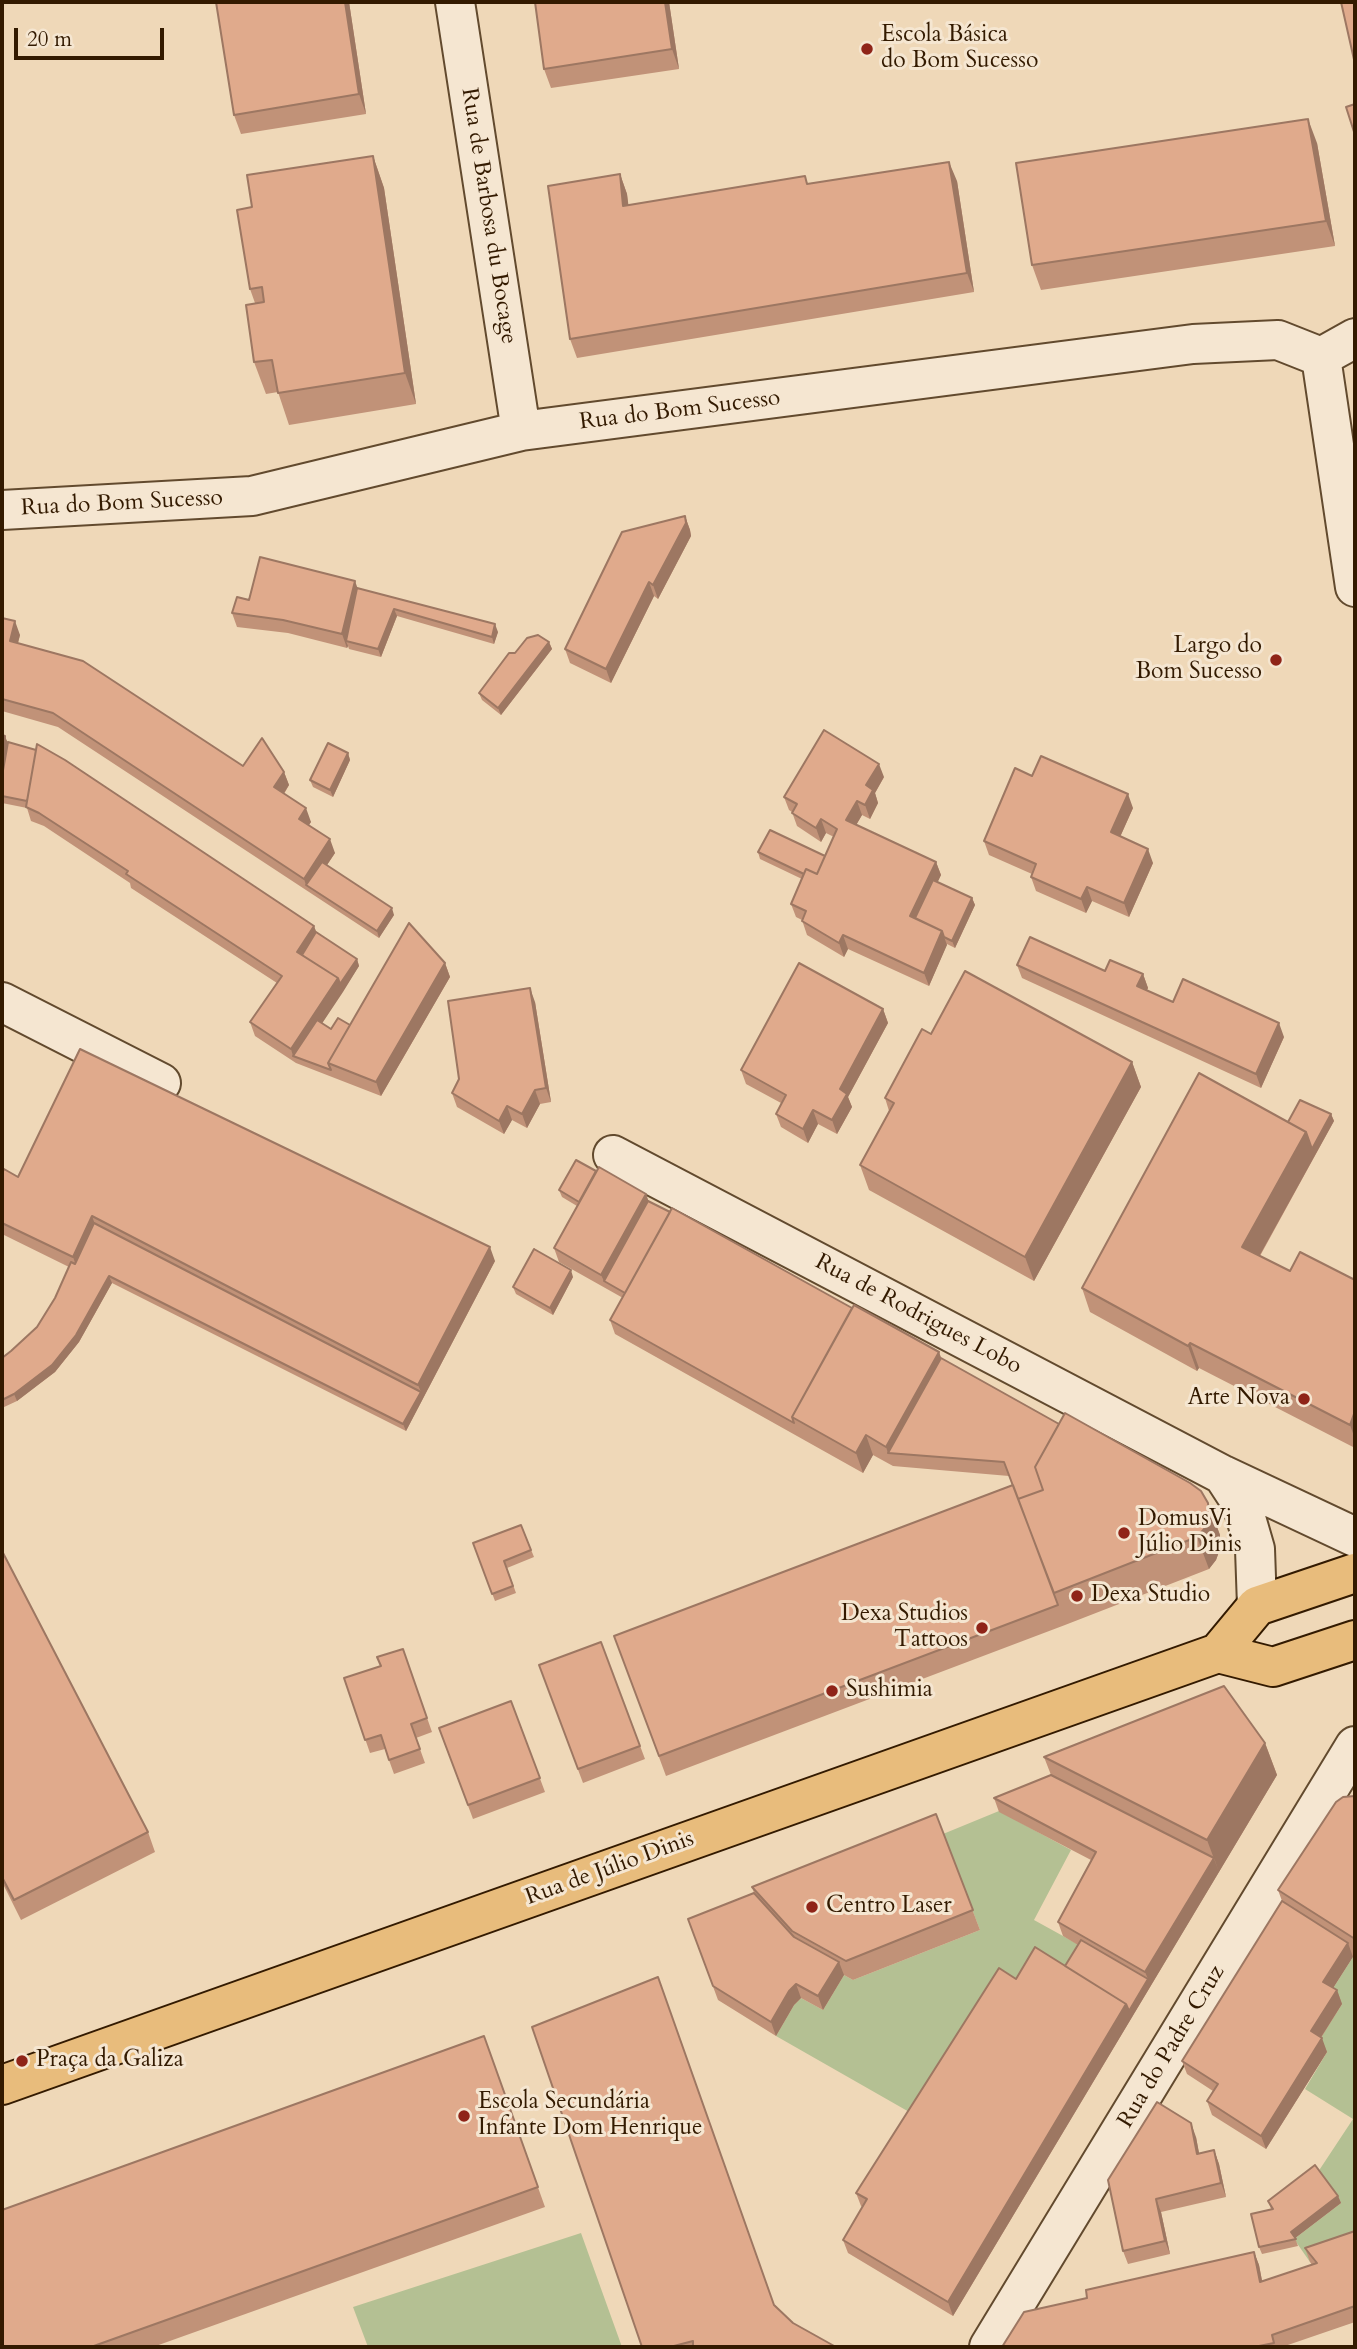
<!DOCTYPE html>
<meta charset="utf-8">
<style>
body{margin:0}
#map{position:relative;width:1357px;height:2349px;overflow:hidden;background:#efd8b8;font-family:Cardo,serif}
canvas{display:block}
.frame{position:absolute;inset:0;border:4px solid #331a00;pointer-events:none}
.scale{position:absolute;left:14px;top:28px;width:150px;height:32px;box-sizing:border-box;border:4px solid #331a00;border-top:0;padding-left:9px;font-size:21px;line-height:24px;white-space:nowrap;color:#331a00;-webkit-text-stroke:5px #f5e6d1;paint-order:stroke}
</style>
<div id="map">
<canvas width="1357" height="2349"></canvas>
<div class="frame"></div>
<div class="scale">20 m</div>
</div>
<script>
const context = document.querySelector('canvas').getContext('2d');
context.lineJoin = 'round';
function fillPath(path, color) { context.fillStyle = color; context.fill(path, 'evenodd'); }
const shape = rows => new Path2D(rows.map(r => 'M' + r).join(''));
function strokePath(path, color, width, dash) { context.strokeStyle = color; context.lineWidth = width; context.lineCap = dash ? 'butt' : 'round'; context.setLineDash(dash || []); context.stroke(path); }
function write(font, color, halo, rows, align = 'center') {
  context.font = font + ' Cardo,serif'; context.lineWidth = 6; context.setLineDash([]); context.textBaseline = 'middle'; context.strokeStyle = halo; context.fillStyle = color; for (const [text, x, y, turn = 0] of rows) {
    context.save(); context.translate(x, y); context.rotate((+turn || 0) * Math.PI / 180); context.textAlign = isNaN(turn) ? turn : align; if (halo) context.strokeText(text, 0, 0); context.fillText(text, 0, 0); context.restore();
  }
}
const green = shape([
 [999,1811,1071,1850,1034,1920,1083,1947,1066,1977,918,2117,776,2036,794,2005,801,1998,823,2010,844,1975,853,1980,980,1930,943,1834],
 [1353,1957,1355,1958,1355,2247,1310,2262,1294,2239,1341,2203,1318,2172,1353,2119,1305,2089,1327,2052,1316,2045,1342,2004,1328,1996],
 [581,2233,622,2347,368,2347,353,2307]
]);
const minor = shape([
 [455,2,521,431],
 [1321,357,1355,587],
 [1321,357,1355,338],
 [2,510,252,496,521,431,1193,344,1278,340,1321,357],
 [2,1002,161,1083],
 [613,1155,1223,1475,1355,1537],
 [1223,1475,1242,1504,1255,1549,1257,1606],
 [989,2347,1355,1746]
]);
const major = shape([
 [1218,1653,1273,1667,1355,1640],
 [2,2085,1218,1653,1257,1606,1355,1573]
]);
const wall = shape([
 [349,2,366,114,241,134,234,115],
 [535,2,669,2,679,69,551,88,544,69],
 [1317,143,1335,246,1041,290,1032,265],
 [373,156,384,188,416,404,289,425,278,392,266,394,254,362,255,303,250,289,252,207],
 [620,174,627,194,628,205,808,184,957,181,974,292,577,358,570,339],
 [685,516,690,530,691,536,658,599,654,596,611,683,570,663,565,649],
 [357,588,498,632,494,644,397,616,381,657,349,649,348,646,347,648,288,633,237,627,232,613,249,600],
 [2,618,20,635,18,643,243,766,284,772,289,785,284,794,311,822,308,825,335,853,327,865,394,915,379,938,58,727,2,711],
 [549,642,552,649,501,715,482,700,479,693,515,653],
 [2,735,8,742,314,926,316,932,357,959,359,966,322,1023,331,1029,350,1025,445,963,450,977,381,1096,296,1063,255,1036,250,1022,277,983,131,888,130,883,44,826,31,821,27,808,2,803],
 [348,753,350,760,333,797,313,787,310,780],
 [1032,776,1133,808,1120,837,1153,863,1129,917,1092,901,1086,913,1036,891,1031,877,1032,874,989,855,984,841],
 [884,777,875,793,878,803,870,819,862,815,856,825,936,862,941,875,937,882,972,898,975,905,955,948,947,944,929,986,848,949,844,957,807,935,802,920,796,917,791,904,802,879,760,859,758,852,825,856,834,837,826,833,821,842,797,826,792,812,789,810,784,797],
 [1017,965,1143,974,1148,988,1147,990,1173,1002,1284,1037,1261,1088,1022,978],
 [535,1002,551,1102,540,1104,527,1128,512,1120,504,1134,457,1107,452,1093],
 [883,1009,888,1023,848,1097,852,1107,837,1134,818,1124,808,1143,781,1127,776,1114,781,1103,746,1084,741,1070],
 [931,1034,1132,1062,1141,1087,1034,1281,869,1190,860,1165,889,1111,885,1098],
 [1331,1114,1334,1121,1260,1256,1290,1271,1355,1280,1355,1448,1199,1368,1197,1371,1090,1312,1082,1288,1288,1122],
 [596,1171,646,1194,648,1201,852,1308,939,1352,941,1358,1059,1424,1208,1503,1220,1535,1220,1549,1216,1560,1209,1569,1065,1625,666,1776,614,1636,1012,1485,1009,1476,893,1466,873,1455,863,1473,615,1334,610,1320,623,1298,559,1262,554,1248,577,1206,562,1197,559,1190],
 [2,1174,18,1177,495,1261,406,1431,112,1283,79,1342,55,1372,17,1401,2,1408,2,1358,11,1351,37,1327,55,1298,69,1267,2,1234],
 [573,1277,553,1315,516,1294,513,1287],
 [521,1525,534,1557,507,1568,516,1593,495,1601,473,1543],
 [2,1551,148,1832,155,1852,21,1920,2,1882],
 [601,1642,645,1759,583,1783,539,1665],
 [403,1649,432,1732,416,1738,425,1763,394,1774,385,1749,370,1753,344,1678,381,1666],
 [511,1701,545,1792,473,1819,439,1728],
 [1265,1743,1277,1775,953,2316,848,2253,843,2240,862,2207,861,2206,856,2193,1016,1979,1065,1966,1078,1945,1063,1936,1058,1922,1091,1860,999,1812,994,1798,1051,1775,1044,1757],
 [1355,1796,1355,1958,1353,1956,1333,1988,1337,1990,1342,2004,1321,2038,1327,2052,1266,2149,1212,2115,1207,2101,1213,2091,1187,2074,1182,2061,1282,1901,1278,1890],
 [936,1814,980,1930,853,1980,844,1975,823,2010,801,1998,794,2005,776,2036,718,2000,688,1919,754,1893,752,1887],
 [484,2036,545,2207,153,2347,2,2347],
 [1196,2137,1199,2154,1214,2150,1219,2164,1226,2197,1161,2212,1170,2254,1128,2264,1123,2251],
 [1338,2196,1341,2203,1295,2238,1298,2246,1262,2254,1259,2247,1271,2209,1268,2201],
 [1355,2231,1355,2322,1282,2347,1002,2347,1087,2298,1254,2252,1259,2265,1262,2281,1312,2265,1310,2262,1305,2248],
 [775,2305,793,2323,836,2347,642,2347]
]);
const shadedWall = shape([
 [345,2,349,2,366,114,359,94],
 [665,2,669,2,679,69,672,49],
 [1308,119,1317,143,1335,246,1326,221],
 [373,156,384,188,416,404,405,373],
 [949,162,957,181,974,292,967,273],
 [620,174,627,194,631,225,623,206],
 [685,516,690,530,691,536,658,599,653,585],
 [355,581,360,595,346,641,348,646,347,648,342,634],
 [649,582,654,596,611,683,606,669],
 [394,609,397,616,381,657,378,649],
 [15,621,20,635,15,654,10,641],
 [495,624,498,632,494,644,492,637],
 [549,642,552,649,501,715,498,708],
 [5,736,10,749,2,796,2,756],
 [348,753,350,760,333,797,330,790],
 [879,764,884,777,875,793,878,803,870,819,865,805,866,785],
 [284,772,289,785,279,801,274,787],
 [1128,794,1133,808,1116,846,1111,832],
 [857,801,862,815,851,834,846,820],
 [306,808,311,822,304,833,299,819],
 [821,819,826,833,821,842,816,828],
 [330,839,335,853,311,889,306,885,304,879],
 [1148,849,1153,863,1129,917,1124,903],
 [936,862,941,875,918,925,910,916],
 [1087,887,1092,901,1086,913,1081,899],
 [972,898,975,905,955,948,952,941],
 [392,908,394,915,379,938,377,931],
 [314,926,319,939,305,961,297,952],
 [942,931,947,945,929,986,924,973],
 [843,935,848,949,844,957,839,943],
 [357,959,359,966,343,992,299,1058,293,1056,291,1049,338,978],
 [445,963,450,977,381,1096,376,1082],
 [1143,974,1148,988,1142,999,1137,986],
 [530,988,535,1002,551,1102,546,1088],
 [883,1009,888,1023,848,1097,852,1107,837,1134,832,1120,840,1089],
 [1279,1023,1284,1037,1261,1088,1256,1074],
 [1132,1062,1141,1087,1034,1281,1025,1257],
 [535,1090,540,1104,527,1128,522,1114],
 [507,1106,512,1120,504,1134,499,1121],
 [813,1110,818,1124,808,1143,803,1129],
 [1331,1114,1334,1121,1251,1271,1242,1247,1306,1132],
 [646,1194,651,1208,604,1281,601,1275],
 [92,1216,97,1230,78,1271,73,1257],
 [490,1247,495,1261,406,1431,403,1424,421,1392,418,1385],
 [571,1270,573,1277,553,1315,550,1308],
 [109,1276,112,1283,79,1342,55,1372,17,1401,14,1394],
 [1190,1343,1199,1368,1197,1371,1188,1346],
 [939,1352,946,1372,888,1453,886,1447],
 [1355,1411,1355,1439,1350,1425],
 [866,1435,873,1455,863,1473,856,1453],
 [1208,1503,1220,1535,1220,1549,1216,1560,1209,1569,1197,1537],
 [1265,1743,1277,1775,1219,1872,1207,1840],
 [1214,1858,1219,1872,953,2316,948,2302,1126,2004,1148,1979,1145,1972],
 [1348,1943,1353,1957,1328,1996,1323,1982],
 [839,1962,844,1975,823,2010,818,1996],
 [796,1984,801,1998,794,2005,776,2036,771,2022,789,1991],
 [1337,1990,1342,2004,1316,2045,1311,2031],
 [1322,2038,1327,2052,1266,2149,1261,2136],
 [1191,2123,1196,2137,1202,2168,1197,2154],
 [1214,2150,1219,2164,1226,2197,1221,2183],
 [1338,2196,1341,2203,1294,2239,1291,2232],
 [1156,2199,1161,2212,1170,2254,1165,2241],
 [1254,2252,1259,2265,1265,2296,1260,2282]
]);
const building = shape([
 [216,2,345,2,359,94,234,115,216,2],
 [535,2,665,2,672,49,544,69,535,2],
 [1341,2,1355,2,1355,64,1341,2],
 [1355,104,1355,135,1346,107,1355,104],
 [1308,119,1326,221,1032,265,1016,163,1308,119],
 [373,156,405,373,278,393,272,360,254,362,246,305,264,302,262,287,250,289,237,210,252,207,247,175,373,156],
 [949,162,967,273,570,339,548,186,620,174,623,206,805,176,807,184,949,162],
 [685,516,686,523,653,585,649,582,606,669,565,649,622,532,685,516],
 [260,557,355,581,342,634,283,620,232,613,237,597,249,600,260,557],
 [357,588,495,624,492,637,394,609,378,649,346,641,357,588],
 [2,618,15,621,10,641,83,661,243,766,262,738,284,772,274,787,306,808,299,819,330,839,304,879,53,713,2,699,2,618],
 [538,635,549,642,498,708,479,693,509,653,515,653,527,638,538,635],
 [824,730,879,764,866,785,873,790,865,805,857,801,846,820,936,862,910,916,942,931,924,973,843,935,839,943,802,921,806,911,791,904,806,869,817,874,837,829,821,819,816,828,792,813,797,804,784,797,824,730],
 [2,735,5,736,2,756,2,735],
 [8,742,36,750,27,801,2,796,2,776,8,742],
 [328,743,348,753,330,790,310,780,328,743],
 [37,744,65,760,314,926,297,952,338,978,291,1049,250,1022,282,976,126,874,128,871,39,813,26,807,37,744],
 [1041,756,1128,794,1111,832,1148,849,1124,903,1087,887,1081,899,1031,877,1036,864,984,841,1015,768,1032,776,1041,756],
 [770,830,825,856,817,874,806,869,804,874,758,852,770,830],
 [322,862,392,908,377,931,306,885,322,862],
 [933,880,972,898,952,941,944,937,942,931,915,918,933,880],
 [409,923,445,963,376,1082,328,1063,409,923],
 [316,932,357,959,340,984,338,978,302,955,316,932],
 [1030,937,1105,971,1110,960,1143,974,1137,986,1173,1002,1183,979,1279,1023,1256,1074,1017,965,1030,937],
 [799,963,883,1009,840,1089,847,1094,832,1120,813,1110,803,1129,776,1114,786,1095,741,1070,799,963],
 [965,971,1132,1062,1025,1257,860,1165,894,1103,885,1098,922,1029,931,1034,965,971],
 [530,988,546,1088,535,1090,522,1114,507,1106,499,1121,452,1093,459,1079,448,1001,530,988],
 [338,1018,350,1025,328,1063,331,1070,293,1056,317,1020,331,1029,338,1018],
 [80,1049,490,1247,418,1385,92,1216,73,1257,2,1223,2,1174,4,1169,18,1177,80,1049],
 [1199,1073,1306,1132,1242,1247,1290,1271,1300,1252,1355,1280,1355,1411,1350,1425,1190,1343,1188,1346,1082,1288,1199,1073],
 [1300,1100,1331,1114,1312,1149,1306,1132,1288,1122,1300,1100],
 [576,1160,596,1171,579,1202,559,1190,576,1160],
 [599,1167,646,1194,601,1275,554,1248,599,1167],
 [648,1201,670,1212,625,1293,604,1281,648,1201],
 [672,1208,852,1308,792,1417,794,1423,610,1320,672,1208],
 [94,1223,421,1392,403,1424,109,1276,76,1335,52,1365,14,1394,2,1400,2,1358,11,1351,37,1327,55,1298,71,1262,75,1264,94,1223],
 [534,1249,571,1270,550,1308,513,1287,534,1249],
 [854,1305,939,1352,886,1447,866,1435,856,1453,792,1417,854,1305],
 [941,1358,1059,1424,1035,1467,1043,1490,1018,1499,1004,1462,888,1453,941,1358],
 [1065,1413,1190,1483,1201,1491,1208,1503,1209,1517,1205,1528,1197,1537,1054,1593,1018,1499,1043,1490,1035,1467,1065,1413],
 [1013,1485,1058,1605,659,1756,614,1636,1013,1485],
 [521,1525,531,1550,504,1561,513,1586,492,1594,473,1543,521,1525],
 [2,1551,148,1832,14,1900,2,1877,2,1551],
 [601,1642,640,1746,578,1769,539,1665,601,1642],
 [403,1649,427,1718,411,1724,420,1749,389,1760,381,1735,365,1740,344,1678,381,1666,377,1657,403,1649],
 [1224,1686,1265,1743,1207,1840,1044,1757,1224,1686],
 [511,1701,540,1778,468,1805,439,1728,511,1701],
 [1051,1775,1214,1858,1145,1972,1058,1922,1096,1852,994,1798,1051,1775],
 [1355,1796,1355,1939,1278,1890,1336,1802,1343,1797,1355,1796],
 [936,1814,973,1910,846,1961,792,1931,752,1887,936,1814],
 [754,1893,794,1937,839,1962,818,1996,796,1984,789,1991,771,2022,713,1986,688,1919,754,1893],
 [1282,1901,1348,1943,1323,1982,1337,1990,1311,2031,1322,2038,1261,2136,1207,2101,1218,2084,1182,2061,1282,1901],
 [1081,1940,1148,1979,1129,2011,1126,2004,1065,1966,1081,1940],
 [1035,1947,1126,2004,948,2302,843,2240,867,2199,856,2193,999,1968,1016,1979,1035,1947],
 [658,1977,774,2305,793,2323,836,2347,693,2347,693,2341,670,2347,642,2347,532,2027,658,1977],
 [484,2036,538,2187,91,2347,2,2347,2,2210,484,2036],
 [1157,2102,1191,2123,1197,2154,1214,2150,1221,2183,1156,2199,1165,2241,1123,2251,1108,2180,1157,2102],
 [1315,2165,1338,2196,1291,2232,1296,2239,1259,2247,1251,2214,1273,2209,1268,2201,1315,2165],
 [1355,2231,1355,2306,1272,2335,1274,2343,1254,2347,1002,2347,1024,2312,1087,2298,1086,2290,1254,2252,1260,2282,1317,2263,1305,2248,1355,2231]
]);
const markers = [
 [867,49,7,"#8f2418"],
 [1276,660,7,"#8f2418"],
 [1304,1399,7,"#8f2418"],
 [1124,1533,7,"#8f2418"],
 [1077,1596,7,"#8f2418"],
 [982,1628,7,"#8f2418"],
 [832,1691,7,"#8f2418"],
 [812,1907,7,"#8f2418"],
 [22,2061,7,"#8f2418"],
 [464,2116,7,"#8f2418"]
];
const poiNames = [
 ["Escola Básica",881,36],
 ["do Bom Sucesso",881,62],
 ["Largo do",1262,647,"right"],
 ["Bom Sucesso",1262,673,"right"],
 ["Arte Nova",1290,1399,"right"],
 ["DomusVi",1138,1520],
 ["Júlio Dinis",1138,1546],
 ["Dexa Studio",1091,1596],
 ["Dexa Studios",968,1615,"right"],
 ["Tattoos",968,1641,"right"],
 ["Sushimia",846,1691],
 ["Centro Laser",826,1907],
 ["Praça da Galiza",36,2061],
 ["Escola Secundária",478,2103],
 ["Infante Dom Henrique",478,2129]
];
const streetNames = [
 ["Rua de Barbosa du Bocage",488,216,81],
 ["Rua do Bom Sucesso",680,411,-7],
 ["Rua do Bom Sucesso",122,504,-3],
 ["Rua de Rodrigues Lobo",918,1315,28],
 ["Rua de Júlio Dinis",610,1869,-20],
 ["Rua do Padre Cruz",1172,2047,-59]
];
fillPath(green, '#b4c093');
strokePath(minor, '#624a2e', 42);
strokePath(major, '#331a00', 42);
strokePath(minor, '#f5e6d1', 38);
strokePath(major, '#e8bc7c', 38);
fillPath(wall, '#c19278');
fillPath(shadedWall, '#9d7762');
fillPath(building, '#e0aa8c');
strokePath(building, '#9d7762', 2);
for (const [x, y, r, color] of markers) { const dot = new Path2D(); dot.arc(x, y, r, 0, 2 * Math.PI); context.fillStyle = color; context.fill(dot); strokePath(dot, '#f5e6d1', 2.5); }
write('23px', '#331a00', '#f5e6d1', poiNames, 'left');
write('23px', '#331a00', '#f5e6d1', streetNames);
</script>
